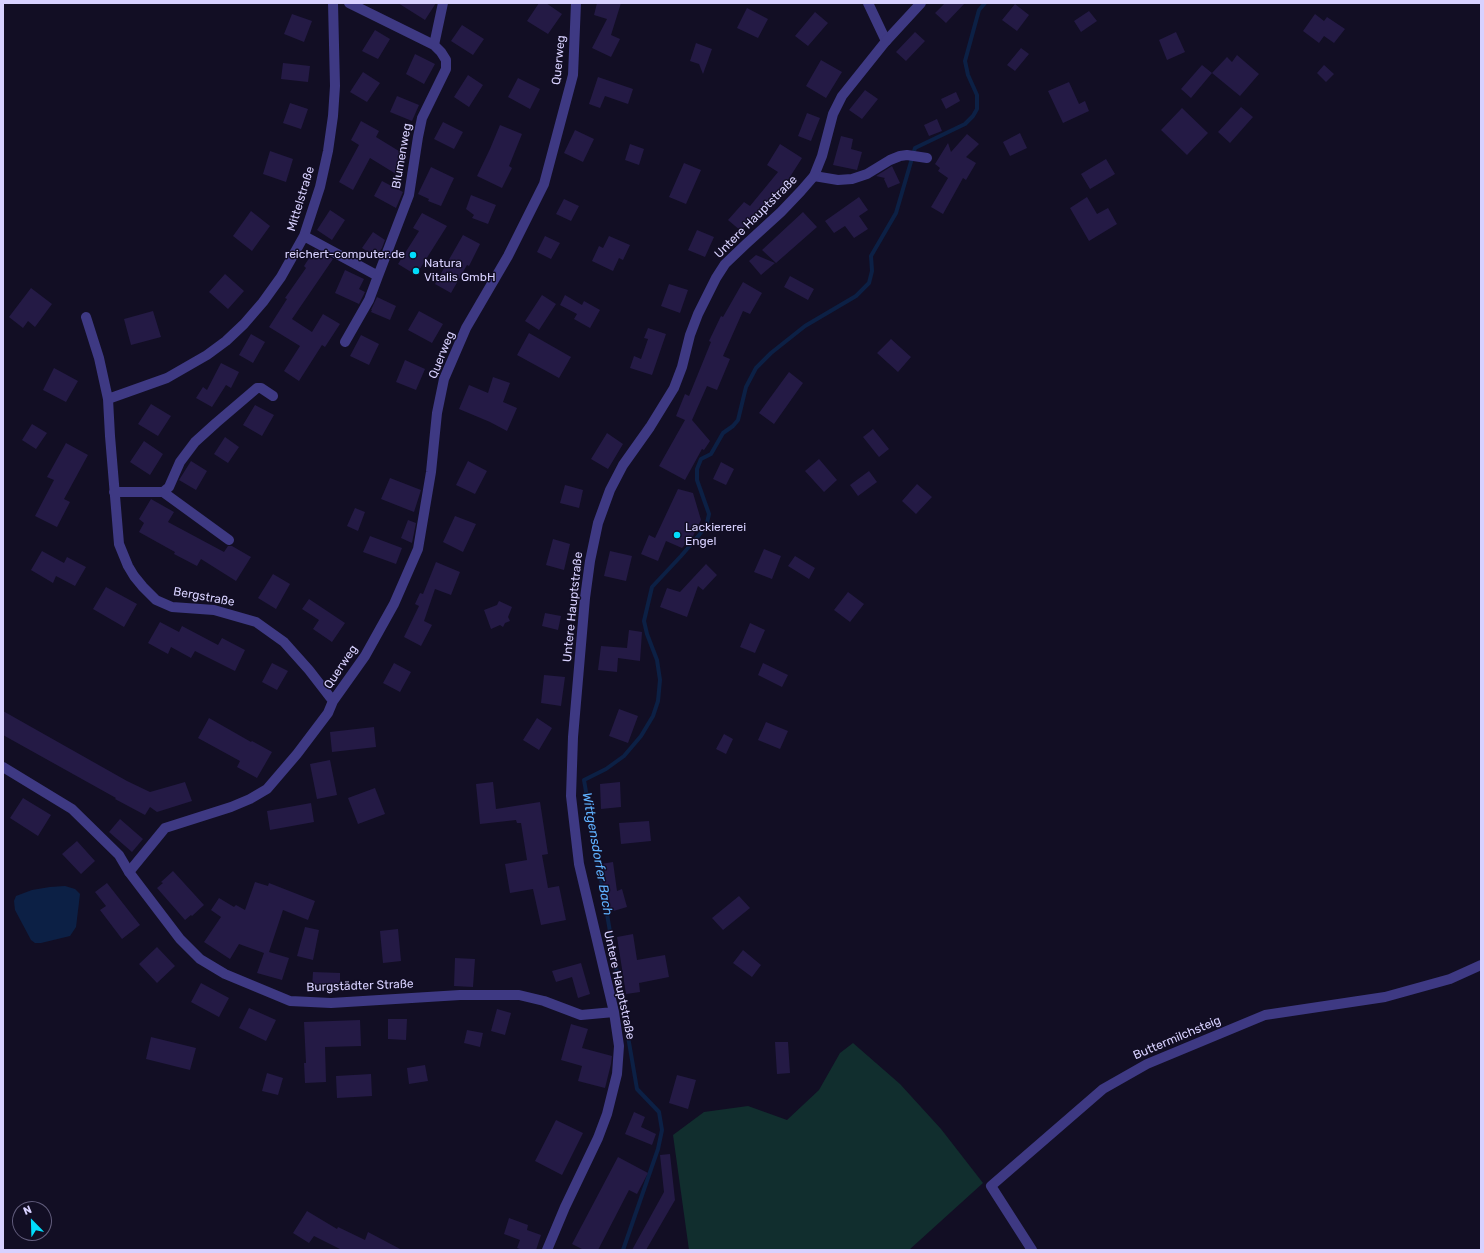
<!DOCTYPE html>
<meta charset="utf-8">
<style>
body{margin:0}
#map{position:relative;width:1484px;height:1253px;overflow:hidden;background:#120e24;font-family:Rubik,sans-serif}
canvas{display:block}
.frame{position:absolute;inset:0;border:4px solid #d8d1ff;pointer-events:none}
.north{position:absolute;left:12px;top:1201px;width:40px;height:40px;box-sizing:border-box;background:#120e24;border:1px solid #615c7c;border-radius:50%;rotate:337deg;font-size:11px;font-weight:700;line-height:16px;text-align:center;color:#d8d1ff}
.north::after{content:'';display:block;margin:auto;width:14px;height:18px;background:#01dcfb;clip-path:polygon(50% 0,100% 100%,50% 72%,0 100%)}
</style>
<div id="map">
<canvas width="1484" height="1253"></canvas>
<div class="frame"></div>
<div class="north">N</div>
</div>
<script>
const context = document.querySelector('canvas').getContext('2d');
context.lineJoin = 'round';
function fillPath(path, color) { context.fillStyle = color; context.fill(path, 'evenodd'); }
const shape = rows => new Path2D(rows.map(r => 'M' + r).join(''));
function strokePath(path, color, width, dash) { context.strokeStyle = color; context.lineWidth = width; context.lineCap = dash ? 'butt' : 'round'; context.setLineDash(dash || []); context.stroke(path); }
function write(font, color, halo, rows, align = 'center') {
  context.font = font + ' Rubik,sans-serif'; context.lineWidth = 3; context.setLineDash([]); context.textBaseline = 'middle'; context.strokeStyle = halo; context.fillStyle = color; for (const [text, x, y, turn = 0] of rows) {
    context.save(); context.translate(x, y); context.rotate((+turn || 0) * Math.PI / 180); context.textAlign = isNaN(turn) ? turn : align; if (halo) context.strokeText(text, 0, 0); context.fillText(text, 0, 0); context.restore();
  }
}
const green = shape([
 [853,1043,900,1084,941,1129,983,1183,909,1250,689,1250,673,1135,704,1112,748,1106,787,1120,819,1090,840,1053]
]);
const water = shape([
 [65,886,75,889,80,894,76,927,70,936,41,943,35,943,31,940,15,910,14,901,16,896,32,890,50,887]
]);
const stream = shape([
 [623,1250,658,1149,662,1130,659,1112,637,1089,584,780,606,769,624,756,641,736,653,716,658,701,660,680,657,660,647,634,644,621,652,587,681,556,700,534,707,523,709,514,697,480,697,469,701,459,711,454,723,433,733,426,738,420,746,387,756,368,771,353,805,326,856,296,869,283,872,271,871,256,896,213,915,148,965,124,973,116,977,109,977,95,968,75,965,61,979,10,985,3]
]);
const building = shape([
 [398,3,436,3,425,20],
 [539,3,546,3,562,14,548,34,527,21],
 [597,3,621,3,611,35,620,39,611,57,592,48,607,19,594,15],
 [945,3,965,3,946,23,935,13],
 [1015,4,1029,15,1017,31,1002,20],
 [747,8,768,19,758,38,737,28],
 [1089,11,1097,21,1081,32,1074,21],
 [815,12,828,23,808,46,795,36],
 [292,14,312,21,304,42,284,34],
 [1315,14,1324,21,1327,17,1345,29,1334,43,1324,36,1319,43,1303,31],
 [462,25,484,39,473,55,451,41],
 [375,30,390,39,378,59,362,51],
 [915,32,925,41,906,61,896,52],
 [1176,32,1185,52,1167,60,1159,40],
 [696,43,712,49,703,74,699,64,690,61],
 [1021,48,1029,54,1015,71,1007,65],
 [415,54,435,64,424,84,406,74],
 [1237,55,1259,74,1240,96,1212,73,1227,57,1232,62],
 [821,60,842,72,826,98,806,86],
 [283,63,310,66,308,82,281,79],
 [1202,65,1212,73,1191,98,1181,89],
 [1324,65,1334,74,1326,82,1317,73],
 [363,72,380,83,367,102,350,92],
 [468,75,483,85,469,107,454,97],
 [598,77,633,89,628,104,605,96,600,108,589,104],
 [518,78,540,89,530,109,508,97],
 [1069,82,1079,104,1085,101,1089,111,1063,123,1048,91],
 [865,90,878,99,862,119,849,110],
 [956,92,960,101,946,109,941,99],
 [397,96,419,105,412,121,390,112],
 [290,103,308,109,301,129,283,123],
 [1241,107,1253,117,1230,143,1218,132],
 [1182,108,1208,133,1187,155,1161,130],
 [807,113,820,118,811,141,798,136],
 [937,119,942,131,929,136,924,125],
 [361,121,379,131,376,137,407,156,396,174,370,158,353,190,339,182,359,145,351,140],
 [443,122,463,132,454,149,434,139],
 [500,125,522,134,509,166,512,168,502,188,477,176,490,149],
 [575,130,594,139,583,162,564,153],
 [1020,133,1027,148,1010,156,1003,142],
 [967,134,979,144,966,157,976,163,966,180,963,178,943,214,931,207,948,178,938,171,940,168,935,164,948,143,951,152],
 [841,136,853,139,851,149,862,152,857,170,833,165],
 [630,144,644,149,639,165,625,160],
 [780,144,802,158,788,180,765,208,763,206,741,231,728,220,744,202,750,206,778,172,767,165],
 [270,151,293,159,286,182,263,174],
 [1106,159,1115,174,1090,189,1081,174],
 [684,163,701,170,686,204,669,197],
 [892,166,900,183,888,188,884,179,885,178,876,176],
 [431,167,454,178,441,206,428,201,429,199,418,194],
 [382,181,403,192,396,208,374,196],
 [471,195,496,205,488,224,472,218,474,215,466,209],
 [859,197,868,210,859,216,868,229,854,238,845,226,834,233,825,221],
 [1087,197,1097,214,1108,208,1117,224,1089,241,1070,208],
 [564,199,579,206,571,221,556,214],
 [330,210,345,220,332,240,317,230],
 [251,211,270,226,252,251,233,236],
 [803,212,817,227,776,263,762,250],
 [422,213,447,226,416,275,398,264,419,231,413,228],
 [697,230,714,237,705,257,688,250],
 [373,232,385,240,382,248,376,257,362,248],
 [463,235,480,244,469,266,467,265,451,293,435,284],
 [545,236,560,243,551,259,537,252],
 [609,236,630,245,623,260,619,258,613,271,592,261,599,246,603,248],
 [315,249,333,259,292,319,312,332,323,314,340,324,325,347,322,345,299,381,284,371,300,346,269,327,287,299,285,298,306,268,304,266],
 [756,255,775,263,761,275,749,261],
 [345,270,364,279,359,289,365,292,359,304,335,293],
 [225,274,244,291,228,309,209,292],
 [790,276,814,289,808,300,784,287],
 [743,282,762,293,750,314,743,311,723,356,730,359,717,390,707,386,692,420,710,441,704,450,702,449,685,480,659,466,685,420,676,416,685,394,689,396,711,342,709,341,721,316,723,317],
 [669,284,688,290,680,313,661,306],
 [31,288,52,304,35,327,28,321,23,328,9,317],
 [542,295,556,304,539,330,525,321],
 [565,295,582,305,584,301,600,310,590,328,574,319,577,314,560,305],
 [377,297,396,306,390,320,371,312,372,310,371,310],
 [153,311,161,337,131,345,124,319],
 [419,311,443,324,432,343,408,330],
 [648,328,666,334,652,375,630,368,634,356,641,359,648,339,644,338],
 [529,333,571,357,559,378,517,355],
 [251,334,265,342,253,363,239,355],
 [361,335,379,344,369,365,350,356],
 [891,339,911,357,898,372,877,353],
 [405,360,425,369,416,390,396,382],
 [221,363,239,372,231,388,226,385,212,407,196,398,203,387,207,390],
 [54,368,78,381,66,402,43,390],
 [789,372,803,383,774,424,759,413],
 [493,377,510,383,503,402,517,408,507,431,490,422,459,409,469,385,488,393],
 [151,404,171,416,158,436,138,424],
 [255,405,274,415,262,436,243,425],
 [32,424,47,433,36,449,22,440],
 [873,429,889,449,879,457,863,437],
 [607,433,623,444,608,469,591,459],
 [225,437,239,447,228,463,214,454],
 [144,441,163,454,150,475,130,462],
 [66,443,88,455,64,499,70,502,57,527,35,516,54,480,47,477],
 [819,459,837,480,824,492,805,471],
 [191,461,207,471,196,490,179,480],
 [468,461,487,471,475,494,456,485],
 [721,462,734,469,726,485,713,479],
 [869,471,877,482,858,496,850,485],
 [390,478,421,490,414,512,381,499],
 [917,484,932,497,916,514,902,501],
 [565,485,583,490,579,508,560,503],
 [678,489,693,493,701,520,693,536,682,548,666,541,658,561,641,554,649,535,655,538],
 [151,499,174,512,168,522,224,552,228,546,232,546,251,557,236,581,201,559,197,566,174,554,175,552,139,532,144,523,139,519],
 [355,508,365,512,358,531,347,526],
 [455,516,476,524,463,552,443,542],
 [408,520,416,523,412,543,401,538],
 [370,536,402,548,396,564,363,552],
 [553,539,570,544,564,570,546,565],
 [764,549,781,556,772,579,754,572],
 [42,551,64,563,67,557,86,567,75,586,56,576,53,583,31,570],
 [610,551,632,556,626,581,604,576],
 [795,556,815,568,809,579,788,566],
 [436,562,460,572,451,595,435,589,424,621,432,625,421,646,404,637,419,606,415,604,420,593,423,594],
 [706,564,717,575,703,590,698,586,687,617,660,607,667,588,680,592],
 [273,574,290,584,276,609,258,598],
 [106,587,137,604,124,627,93,609],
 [848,592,864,604,850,622,834,610],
 [309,599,345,623,332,642,313,629,319,620,302,609],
 [499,601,512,607,508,617,510,621,505,623,503,627,500,625,491,629,484,610,497,605],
 [545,613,561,616,558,630,542,626],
 [160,622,179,632,182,626,218,645,222,638,245,650,235,671,195,651,191,658,171,647,168,654,148,643],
 [750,623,765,630,755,653,740,647],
 [629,630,642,632,640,661,618,658,617,672,598,670,601,646,627,648],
 [272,663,288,671,277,690,262,682],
 [394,663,411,672,400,692,383,683],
 [763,663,788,675,782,687,758,675],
 [544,675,565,677,561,706,541,703],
 [619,709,638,716,628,743,609,736],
 [3,711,127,781,150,792,185,782,192,801,157,812,150,807,145,815,115,799,116,798,3,735],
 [209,718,251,742,252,741,272,752,257,778,237,767,240,761,198,738],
 [537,718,552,728,539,750,523,740],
 [766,722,788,731,780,749,758,740],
 [374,727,376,747,332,752,330,732],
 [724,734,733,739,726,754,716,749],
 [330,760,337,795,317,799,310,764],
 [493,782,496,809,540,802,548,854,542,855,548,888,559,886,566,920,541,925,533,889,510,893,505,864,527,860,521,823,517,823,516,820,480,824,476,784],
 [620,782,621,807,601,809,600,784],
 [375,788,385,814,358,824,348,798],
 [23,798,51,815,38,836,10,818],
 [311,803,314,822,270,830,267,811],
 [120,819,143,839,132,852,109,832],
 [649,821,651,841,621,844,619,823],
 [77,841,95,861,81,874,62,854],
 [613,862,617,891,622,889,627,907,610,912,605,896,601,864],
 [173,871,204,905,192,916,191,915,185,920,157,888,163,883,161,882],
 [255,882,268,886,269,883,315,901,308,920,283,910,269,952,289,958,282,980,257,973,264,953,239,944,230,959,204,942,221,917,211,910,219,898,234,907,236,905,245,910],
 [107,883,140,925,122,939,100,910,106,906,95,892],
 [739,896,750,908,723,930,712,918],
 [305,927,319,930,313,960,297,956],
 [398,929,401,961,383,963,380,931],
 [633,934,637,960,665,955,669,977,639,983,640,992,626,994,617,937],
 [157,947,175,966,157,983,139,964],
 [743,950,761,965,752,977,733,963],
 [455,958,475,959,473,987,454,986],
 [581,963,590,994,578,998,572,977,556,982,552,971],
 [313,972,340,973,340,989,312,988],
 [201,983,229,998,219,1017,191,1002],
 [249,1008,276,1020,266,1041,239,1028],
 [497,1009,511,1013,505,1035,491,1031],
 [388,1019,407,1019,406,1040,388,1039],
 [360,1020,361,1046,325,1047,326,1082,305,1083,304,1063,306,1063,304,1022],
 [571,1024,588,1029,582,1048,612,1056,611,1064,605,1088,578,1081,582,1066,561,1060],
 [467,1030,483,1033,480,1047,464,1043],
 [151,1037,196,1048,190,1070,146,1059],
 [775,1042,788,1042,790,1073,777,1074],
 [425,1065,428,1081,409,1084,407,1068],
 [267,1073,283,1078,278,1095,262,1091],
 [371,1074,372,1096,337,1098,336,1076],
 [677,1075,696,1080,688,1109,669,1103],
 [634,1112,645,1117,641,1127,656,1134,652,1145,625,1134],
 [556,1120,583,1133,562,1175,535,1161],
 [670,1154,675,1200,646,1250,632,1250,664,1192,660,1155],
 [618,1157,648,1173,637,1194,629,1190,598,1250,584,1250,572,1244],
 [307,1211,337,1229,338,1227,365,1240,368,1232,402,1250,342,1250,314,1236,309,1243,293,1233],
 [509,1218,528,1225,527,1230,541,1235,536,1250,523,1250,517,1248,520,1240,504,1234]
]);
const minor = shape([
 [868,3,886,41],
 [434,45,443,3],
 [814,176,838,180,852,179,867,174,890,160,900,156,907,155,927,158],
 [304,236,378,276,409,195,418,137,422,118,446,69,446,60,441,52,434,45,349,3],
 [86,317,99,358,108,399,110,436,119,544,128,566,134,576,143,587,156,600,172,607,214,610,256,622,284,642,309,670,333,701],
 [345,342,369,300,378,276],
 [108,399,167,378,207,355,226,341,244,324,263,302,281,277,304,236,320,187,328,151,333,116,335,86,333,3],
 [114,492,163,492,169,487,180,462,195,442,216,423,257,388,261,388,273,396],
 [163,492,229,540],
 [129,872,165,828,231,807,250,799,267,789,297,754,328,713,333,701,365,656,394,604,418,549,431,472,437,413,444,379,466,328,508,256,544,184,573,75,576,3],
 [1032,1250,991,1186,1103,1089,1147,1064,1265,1015,1385,997,1450,979,1481,965]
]);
const tertiary = shape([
 [3,767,72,809,119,855,129,872,180,939,200,959,225,974,290,1001,331,1003,460,995,519,995,544,1001,581,1015,614,1012],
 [547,1250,565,1207,598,1138,607,1114,617,1074,619,1046,614,1012,579,864,571,796,573,737,585,598,590,561,598,523,610,490,623,465,650,427,674,388,682,367,690,335,698,314,716,278,725,264,746,244,781,212,801,191,814,176,822,156,833,114,842,96,886,41,921,3]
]);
const markers = [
 [413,255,4,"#01dcfb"],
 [416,271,4,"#01dcfb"],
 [677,535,4,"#01dcfb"]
];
const streetNames = [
 ["Querweg",559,60,-84],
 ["Blumenweg",402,156,-80],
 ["Mittelstraße",301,199,-73],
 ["Untere Hauptstraße",756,217,-45],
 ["Querweg",442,355,-68],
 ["Bergstraße",204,597,10],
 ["Untere Hauptstraße",573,607,-84],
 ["Querweg",341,667,-56],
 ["Untere Hauptstraße",619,985,78],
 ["Burgstädter Straße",360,986,-2],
 ["Buttermilchsteig",1177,1038,-23]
];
const poiNames = [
 ["reichert-computer.de",405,255,"right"],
 ["Natura",424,264],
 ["Vitalis GmbH",424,278],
 ["Lackiererei",685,528],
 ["Engel",685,542]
];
const waterNames = [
 ["Wittgensdorfer Bach",597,854,80]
];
fillPath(green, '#112e2e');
fillPath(water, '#0c2045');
strokePath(stream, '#0c2045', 4);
fillPath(building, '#241a45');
strokePath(minor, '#3e3983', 10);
strokePath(tertiary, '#3e3983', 10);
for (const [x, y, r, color] of markers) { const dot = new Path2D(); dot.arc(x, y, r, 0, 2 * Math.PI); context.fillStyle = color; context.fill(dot); strokePath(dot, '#120e24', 1.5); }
write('12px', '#d8d1ff', '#120e24', streetNames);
write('12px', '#d8d1ff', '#120e24', poiNames, 'left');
write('italic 13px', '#5fb1ff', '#120e24', waterNames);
</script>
